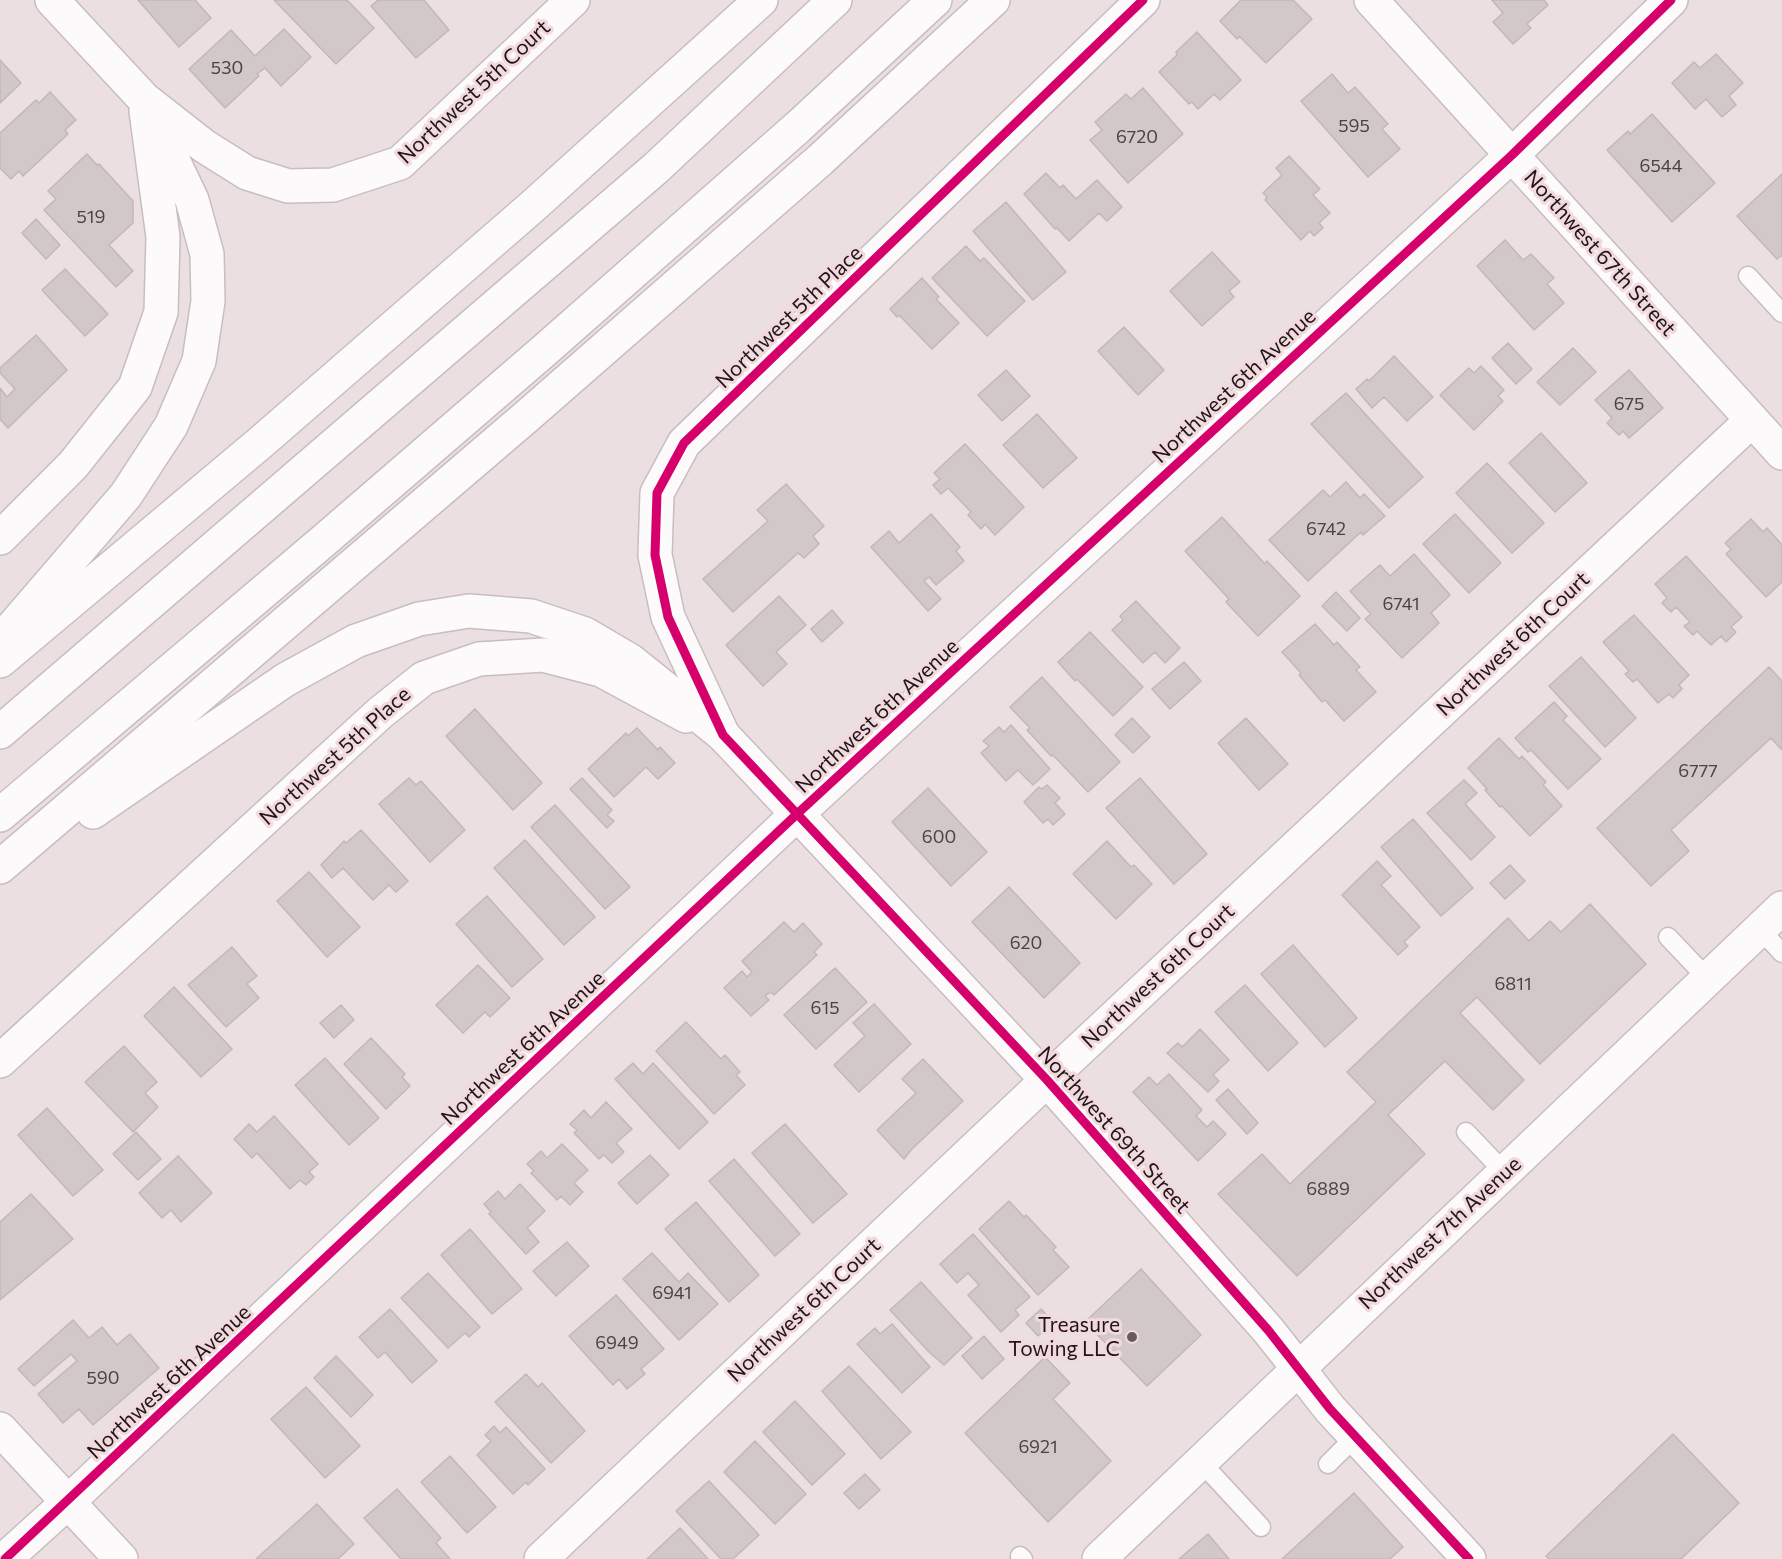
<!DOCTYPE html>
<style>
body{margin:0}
canvas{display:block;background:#ecdfe1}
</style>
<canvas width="1782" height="1559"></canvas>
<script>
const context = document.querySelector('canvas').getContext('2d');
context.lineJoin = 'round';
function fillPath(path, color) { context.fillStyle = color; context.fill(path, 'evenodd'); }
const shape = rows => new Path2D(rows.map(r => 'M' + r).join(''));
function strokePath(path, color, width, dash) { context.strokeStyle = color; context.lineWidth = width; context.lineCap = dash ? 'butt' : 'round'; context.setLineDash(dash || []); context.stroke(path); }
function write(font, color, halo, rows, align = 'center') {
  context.font = font + ' Commissioner,sans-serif'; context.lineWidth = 6; context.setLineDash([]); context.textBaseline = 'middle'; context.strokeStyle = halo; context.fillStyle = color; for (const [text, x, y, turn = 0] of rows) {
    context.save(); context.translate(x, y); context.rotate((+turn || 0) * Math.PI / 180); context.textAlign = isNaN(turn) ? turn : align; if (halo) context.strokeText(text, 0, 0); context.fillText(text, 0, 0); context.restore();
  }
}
const building = shape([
 [138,0,195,0,211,18,179,47,138,0],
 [274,0,347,0,374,28,336,64,274,0],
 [378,0,424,0,449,30,416,58,371,6,378,0],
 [1241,0,1293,0,1312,19,1266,63,1239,36,1237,39,1220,21,1241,0],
 [1492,0,1544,0,1548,5,1527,24,1531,28,1513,44,1493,22,1503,13,1492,0],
 [284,29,311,57,281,86,265,68,257,74,259,76,225,108,189,69,231,30,255,56,284,29],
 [1197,32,1241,80,1220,100,1214,94,1198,109,1192,102,1189,104,1159,72,1177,55,1176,52,1197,32],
 [1716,54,1743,83,1729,96,1736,105,1722,117,1706,99,1695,109,1672,83,1694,62,1700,68,1716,54],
 [0,60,21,83,0,103,0,60],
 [1332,74,1348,93,1355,87,1388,124,1382,129,1400,149,1368,177,1301,101,1332,74],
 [1143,88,1183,134,1128,183,1090,140,1102,130,1095,122,1126,94,1131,99,1143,88],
 [50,92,76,120,65,130,68,134,23,176,19,171,11,179,0,168,0,133,36,100,39,103,50,92],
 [1652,114,1715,183,1672,222,1607,150,1628,131,1630,134,1652,114],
 [87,154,97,165,99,164,133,201,133,223,109,245,133,271,116,287,44,210,56,199,48,191,87,154],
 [1289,156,1320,189,1313,195,1330,213,1319,223,1323,228,1314,236,1310,231,1301,240,1265,200,1267,197,1263,193,1282,175,1276,168,1289,156],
 [1046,173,1060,188,1063,185,1076,199,1097,180,1122,207,1107,221,1099,213,1069,241,1057,228,1055,229,1024,194,1046,173],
 [1782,174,1782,255,1777,259,1737,216,1782,174],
 [1006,202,1066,272,1033,300,973,231,1006,202],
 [36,219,60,245,46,259,22,233,36,219],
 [1505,240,1523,260,1531,254,1554,278,1547,284,1564,303,1534,330,1477,266,1505,240],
 [966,246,980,261,984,258,1025,301,987,336,932,278,966,246],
 [1212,252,1240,282,1229,291,1234,297,1202,326,1170,291,1212,252],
 [65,269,108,314,85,336,42,290,65,269],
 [922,278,939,297,936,299,959,323,932,349,899,315,897,317,890,309,922,278],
 [1124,327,1164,370,1138,395,1098,351,1124,327],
 [36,335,67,370,8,428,0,419,0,388,7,397,15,389,0,373,0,368,36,335],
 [1508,343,1532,369,1516,384,1492,358,1508,343],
 [1573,348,1596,372,1560,405,1537,382,1573,348],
 [1394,356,1433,397,1407,421,1384,397,1372,408,1356,389,1367,379,1369,381,1394,356],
 [1481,366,1504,390,1498,396,1503,401,1474,430,1440,395,1469,368,1474,373,1481,366],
 [1006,370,1030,396,1002,421,978,395,1006,370],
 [1629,370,1663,408,1629,438,1623,431,1619,435,1607,423,1612,418,1595,400,1629,370],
 [1346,393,1423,477,1389,508,1311,424,1346,393],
 [1037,414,1077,458,1043,488,1003,445,1037,414],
 [1541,433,1587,483,1555,512,1509,463,1541,433],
 [965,444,1024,507,995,535,985,524,981,529,968,515,971,512,948,488,941,494,933,485,940,479,934,473,965,444],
 [1487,463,1544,523,1512,553,1456,493,1487,463],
 [1346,482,1360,498,1364,494,1385,516,1363,535,1361,532,1308,581,1269,540,1323,490,1330,497,1346,482],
 [786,484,824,526,813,536,819,544,804,558,798,553,733,612,703,579,768,521,757,510,786,484],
 [931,514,960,547,956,551,964,561,936,585,929,577,924,581,941,599,928,611,871,547,889,531,899,543,931,514],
 [1455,514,1501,563,1469,593,1423,544,1455,514],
 [1222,517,1265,564,1267,561,1300,596,1258,636,1226,602,1229,599,1185,551,1222,517],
 [1751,519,1763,532,1767,528,1782,545,1782,582,1766,597,1726,554,1731,549,1725,543,1751,519],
 [1414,554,1450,595,1431,613,1439,623,1402,658,1365,619,1371,614,1350,591,1380,565,1390,576,1414,554],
 [1686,556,1742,617,1731,627,1736,632,1726,642,1721,636,1711,645,1697,631,1693,635,1684,626,1690,622,1676,607,1671,612,1662,603,1667,598,1655,584,1686,556],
 [1336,592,1360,618,1347,631,1322,606,1336,592],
 [779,596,806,625,776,652,787,664,763,686,726,645,779,596],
 [1136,601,1180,648,1165,663,1155,652,1143,663,1112,630,1123,620,1120,616,1136,601],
 [832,610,843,623,822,642,811,629,832,610],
 [1634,615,1689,675,1679,685,1682,689,1673,698,1669,694,1658,703,1637,679,1633,682,1625,674,1629,671,1603,642,1634,615],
 [1315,624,1334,645,1337,642,1360,667,1356,670,1376,692,1344,721,1325,700,1322,702,1299,675,1301,673,1282,652,1315,624],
 [1090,632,1143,687,1113,716,1077,679,1075,681,1058,662,1090,632],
 [1581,657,1636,718,1605,747,1549,686,1581,657],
 [1184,662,1201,681,1170,709,1152,689,1184,662],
 [1769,667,1782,681,1782,750,1771,738,1671,830,1689,851,1651,886,1597,828,1769,667],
 [1042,677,1120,762,1088,792,1053,755,1051,756,1027,730,1030,728,1010,707,1042,677],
 [1554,702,1567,716,1563,720,1601,759,1568,789,1531,750,1528,752,1515,738,1554,702],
 [475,709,542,783,513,810,446,736,475,709],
 [1132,718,1150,737,1133,753,1115,735,1132,718],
 [1246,718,1288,764,1259,790,1218,743,1246,718],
 [1011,725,1050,769,1033,785,1018,770,1006,781,981,753,989,746,983,741,999,727,1004,732,1011,725],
 [637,728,658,750,660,747,675,763,658,779,646,767,614,797,588,769,626,733,628,736,637,728],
 [1499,738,1519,759,1522,756,1546,782,1543,785,1562,806,1530,836,1502,806,1500,807,1493,799,1485,790,1487,789,1468,768,1499,738],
 [409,778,416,785,421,781,465,830,430,862,379,804,409,778],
 [582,778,612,810,607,815,614,821,607,828,570,789,582,778],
 [1140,778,1207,854,1174,884,1106,808,1140,778],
 [1464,780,1477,793,1465,804,1495,837,1471,860,1427,813,1464,780],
 [1047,785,1060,798,1055,803,1065,814,1053,825,1048,819,1043,823,1024,802,1039,787,1042,789,1047,785],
 [928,788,987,852,951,886,892,822,928,788],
 [555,805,630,887,605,909,531,827,555,805],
 [1413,819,1473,888,1441,916,1381,847,1413,819],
 [361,830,408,881,396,892,389,885,373,900,343,868,332,878,321,865,344,841,346,843,361,830],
 [525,840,595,917,564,945,494,868,525,840],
 [1107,841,1131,867,1134,865,1152,884,1116,919,1073,874,1107,841],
 [1377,861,1391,876,1381,885,1420,927,1404,942,1408,946,1398,955,1342,895,1377,861],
 [1510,865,1525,881,1505,899,1490,883,1510,865],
 [309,872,360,927,327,957,277,901,309,872],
 [1009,887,1080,963,1044,998,972,922,1009,887],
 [487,896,543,959,512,987,456,924,487,896],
 [1590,904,1646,964,1540,1064,1477,997,1460,1013,1524,1080,1493,1110,1445,1061,1388,1115,1425,1154,1297,1276,1218,1194,1262,1154,1290,1184,1376,1102,1347,1072,1508,918,1529,941,1550,921,1561,932,1590,904],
 [784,922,794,932,803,923,822,944,814,952,817,955,774,995,771,992,765,996,769,1000,751,1016,724,988,742,971,747,977,752,972,742,961,784,922],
 [1293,945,1357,1018,1325,1047,1261,974,1293,945],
 [232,947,257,976,247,984,259,998,226,1027,188,985,232,947],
 [478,965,510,998,490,1017,485,1012,463,1033,436,1005,478,965],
 [835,968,867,1002,816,1049,784,1015,835,968],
 [1245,985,1298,1043,1268,1071,1215,1012,1245,985],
 [174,987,232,1049,201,1077,144,1016,174,987],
 [874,1004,911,1044,859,1092,834,1065,865,1036,853,1023,874,1004],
 [341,1005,354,1020,334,1038,320,1023,341,1005],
 [686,1022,721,1059,725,1055,740,1072,736,1075,745,1085,714,1114,656,1051,686,1022],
 [1200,1029,1229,1060,1213,1075,1219,1081,1208,1092,1167,1053,1178,1043,1182,1047,1200,1029],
 [371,1038,405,1074,402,1077,410,1086,386,1109,344,1064,371,1038],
 [124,1046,157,1082,145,1093,158,1107,133,1132,85,1082,124,1046],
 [325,1058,379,1118,349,1145,295,1085,325,1058],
 [923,1059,963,1101,912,1149,904,1159,877,1130,916,1093,902,1079,923,1059],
 [633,1063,643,1074,653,1063,708,1122,679,1149,615,1079,633,1063],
 [1169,1074,1202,1110,1196,1116,1207,1127,1213,1121,1226,1134,1198,1161,1133,1092,1149,1077,1157,1085,1169,1074],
 [1228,1089,1258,1123,1247,1134,1216,1100,1228,1089],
 [606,1102,632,1129,616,1143,624,1152,612,1163,604,1155,599,1159,574,1133,577,1130,570,1124,584,1110,591,1118,606,1102],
 [47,1108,103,1170,73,1196,18,1135,47,1108],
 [274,1116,318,1164,309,1172,314,1177,306,1185,300,1180,290,1189,257,1153,252,1158,234,1139,249,1124,257,1132,274,1116],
 [785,1124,847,1194,813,1223,752,1153,785,1124],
 [136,1132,161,1159,138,1180,113,1154,136,1132],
 [562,1144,588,1170,574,1183,583,1192,570,1205,561,1196,557,1200,531,1173,534,1171,527,1164,541,1151,547,1158,562,1144],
 [650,1155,669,1175,637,1204,618,1183,650,1155],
 [178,1156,212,1193,181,1222,171,1210,162,1218,139,1193,178,1156],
 [734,1159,800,1234,775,1256,709,1181,734,1159],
 [520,1184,545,1211,527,1228,539,1242,526,1254,489,1214,491,1212,484,1204,498,1191,505,1199,520,1184],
 [31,1194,73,1239,0,1300,0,1222,31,1194],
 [1009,1201,1024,1217,1026,1215,1056,1247,1053,1250,1069,1267,1038,1295,979,1229,1009,1201],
 [696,1202,759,1275,729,1302,665,1229,696,1202],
 [470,1229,522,1289,492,1314,441,1255,470,1229],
 [973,1234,1030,1297,1015,1310,1019,1315,1001,1332,968,1295,979,1285,968,1273,957,1283,940,1264,973,1234],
 [567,1242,589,1266,556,1296,533,1271,567,1242],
 [652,1253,679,1282,688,1273,718,1304,679,1340,623,1279,652,1253],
 [1141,1269,1201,1335,1147,1386,1085,1322,1141,1269],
 [428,1273,480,1327,469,1337,465,1333,448,1348,401,1298,428,1273],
 [921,1282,972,1338,944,1365,929,1352,890,1310,921,1282],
 [616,1295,664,1349,641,1369,645,1374,627,1389,619,1379,613,1385,569,1336,616,1295],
 [390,1309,437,1361,412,1383,385,1352,378,1358,359,1337,390,1309],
 [1041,1309,1053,1322,1038,1336,1026,1323,1041,1309],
 [73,1320,89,1338,102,1327,117,1345,130,1334,159,1368,93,1425,79,1409,63,1423,38,1394,77,1361,71,1354,34,1386,18,1369,73,1320],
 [892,1324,930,1367,902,1393,857,1344,875,1328,880,1334,892,1324],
 [984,1336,1004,1359,982,1379,962,1356,984,1336],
 [336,1356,373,1395,351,1417,314,1378,336,1356],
 [1045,1357,1070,1383,1053,1399,1111,1461,1048,1522,965,1433,1045,1357],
 [849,1366,911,1432,881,1459,822,1391,849,1366],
 [526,1374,538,1387,542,1383,585,1431,551,1463,495,1402,526,1374],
 [306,1387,360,1446,325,1478,271,1419,306,1387],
 [795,1401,845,1454,812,1485,763,1432,795,1401],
 [494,1426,500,1433,506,1427,545,1469,528,1485,526,1482,513,1494,477,1455,491,1441,485,1435,494,1426],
 [1673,1434,1739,1503,1681,1559,1549,1559,1546,1556,1673,1434],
 [755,1441,806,1494,775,1524,724,1472,755,1441],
 [450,1456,496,1507,467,1533,421,1482,450,1456],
 [865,1474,880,1490,859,1509,844,1493,865,1474],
 [709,1481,759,1535,733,1559,721,1559,676,1511,709,1481],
 [397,1489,441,1538,436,1543,450,1559,401,1559,364,1518,397,1489],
 [1354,1493,1403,1547,1390,1559,1282,1559,1354,1493],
 [317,1504,354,1544,338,1559,256,1559,317,1504],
 [680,1528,708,1559,647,1559,680,1528],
 [1208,1534,1229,1559,1179,1559,1208,1534]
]);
const service = shape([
 [1748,276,1782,313],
 [1760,929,1782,953],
 [1668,937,1708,979],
 [1466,1132,1505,1173],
 [1200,1461,1261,1527],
 [1328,1464,1356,1436],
 [1020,1556,1023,1559]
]);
const minor = shape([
 [1371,0,1782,453],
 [0,538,73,465,135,387,161,312,163,237,146,111],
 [723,735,668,617,655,555,657,493,684,443,1143,0],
 [797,814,1512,155,1671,0],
 [0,1061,380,713,424,678,479,659,543,655,601,670,686,716],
 [1298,1368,1330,1409,1469,1559],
 [5,1559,68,1502],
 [541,1559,1047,1080,1751,421]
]);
const tertiary = shape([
 [52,0,144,99,204,146,247,173,288,186,333,185,400,163,573,0],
 [723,735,1047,1080,1268,1330,1298,1368],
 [0,1429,121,1559],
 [68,1502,797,814]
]);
const primary = shape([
 [1099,1559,1782,908]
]);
const motorway = shape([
 [4,637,126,495,171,426,199,361,208,301,207,254,192,200,144,99],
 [0,661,260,443,533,206,761,0],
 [0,732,656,168,835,0],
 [93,812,285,680,356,641,419,619,469,611,531,616,585,634,631,661,723,735],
 [0,815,321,543,546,349,798,127,935,0],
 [0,867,526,417,820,160,993,0]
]);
const cycleway = shape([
 [1143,0,684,443,657,493,655,555,668,617,723,735,1047,1080,1268,1330,1330,1409,1469,1559],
 [5,1559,797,814,1512,155,1671,0]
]);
const markers = [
 [1132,1337,6,"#665c5e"]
];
const numberNames = [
 ["530",227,68],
 ["595",1354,126],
 ["6720",1137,137],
 ["6544",1661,166],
 ["519",91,217],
 ["675",1629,404],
 ["6742",1326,529],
 ["6741",1401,604],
 ["6777",1698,771],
 ["600",939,837],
 ["620",1026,943],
 ["6811",1513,984],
 ["615",825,1008],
 ["6889",1328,1189],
 ["6941",672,1293],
 ["6949",617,1343],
 ["590",103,1378],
 ["6921",1038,1447]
];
const streetNames = [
 ["Northwest 5th Court",474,92,-43],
 ["Northwest 67th Street",1600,253,48],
 ["Northwest 5th Place",789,317,-44],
 ["Northwest 6th Avenue",1234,386,-43],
 ["Northwest 6th Court",1513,644,-43],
 ["Northwest 6th Avenue",877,716,-43],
 ["Northwest 5th Place",335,756,-42],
 ["Northwest 6th Court",1158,976,-43],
 ["Northwest 6th Avenue",523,1048,-43],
 ["Northwest 69th Street",1114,1130,48],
 ["Northwest 7th Avenue",1440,1233,-43],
 ["Northwest 6th Court",804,1310,-43],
 ["Northwest 6th Avenue",169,1382,-43]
];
const poiNames = [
 ["Treasure",1120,1325],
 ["Towing LLC",1120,1349]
];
fillPath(building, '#d2c8c9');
strokePath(building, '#c2b7b9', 1.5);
strokePath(service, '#c8bdbf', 21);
strokePath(minor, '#c8bdbf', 36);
strokePath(tertiary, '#c8bdbf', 36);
strokePath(primary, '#c8bdbf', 36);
strokePath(motorway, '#c8bdbf', 36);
strokePath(service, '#fcfafa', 18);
strokePath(minor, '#fcfafa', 33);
strokePath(tertiary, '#fcfafa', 33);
strokePath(primary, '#fcfafa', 33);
strokePath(motorway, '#fcfafa', 33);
strokePath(cycleway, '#d6006c', 9);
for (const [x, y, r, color] of markers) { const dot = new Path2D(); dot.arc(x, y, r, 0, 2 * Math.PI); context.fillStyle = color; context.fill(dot); strokePath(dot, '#f2d9dd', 2); }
write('18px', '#4b4244', null, numberNames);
write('21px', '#1e1617', '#f2d9dd', streetNames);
write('21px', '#1e1617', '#f2d9dd', poiNames, 'right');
</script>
